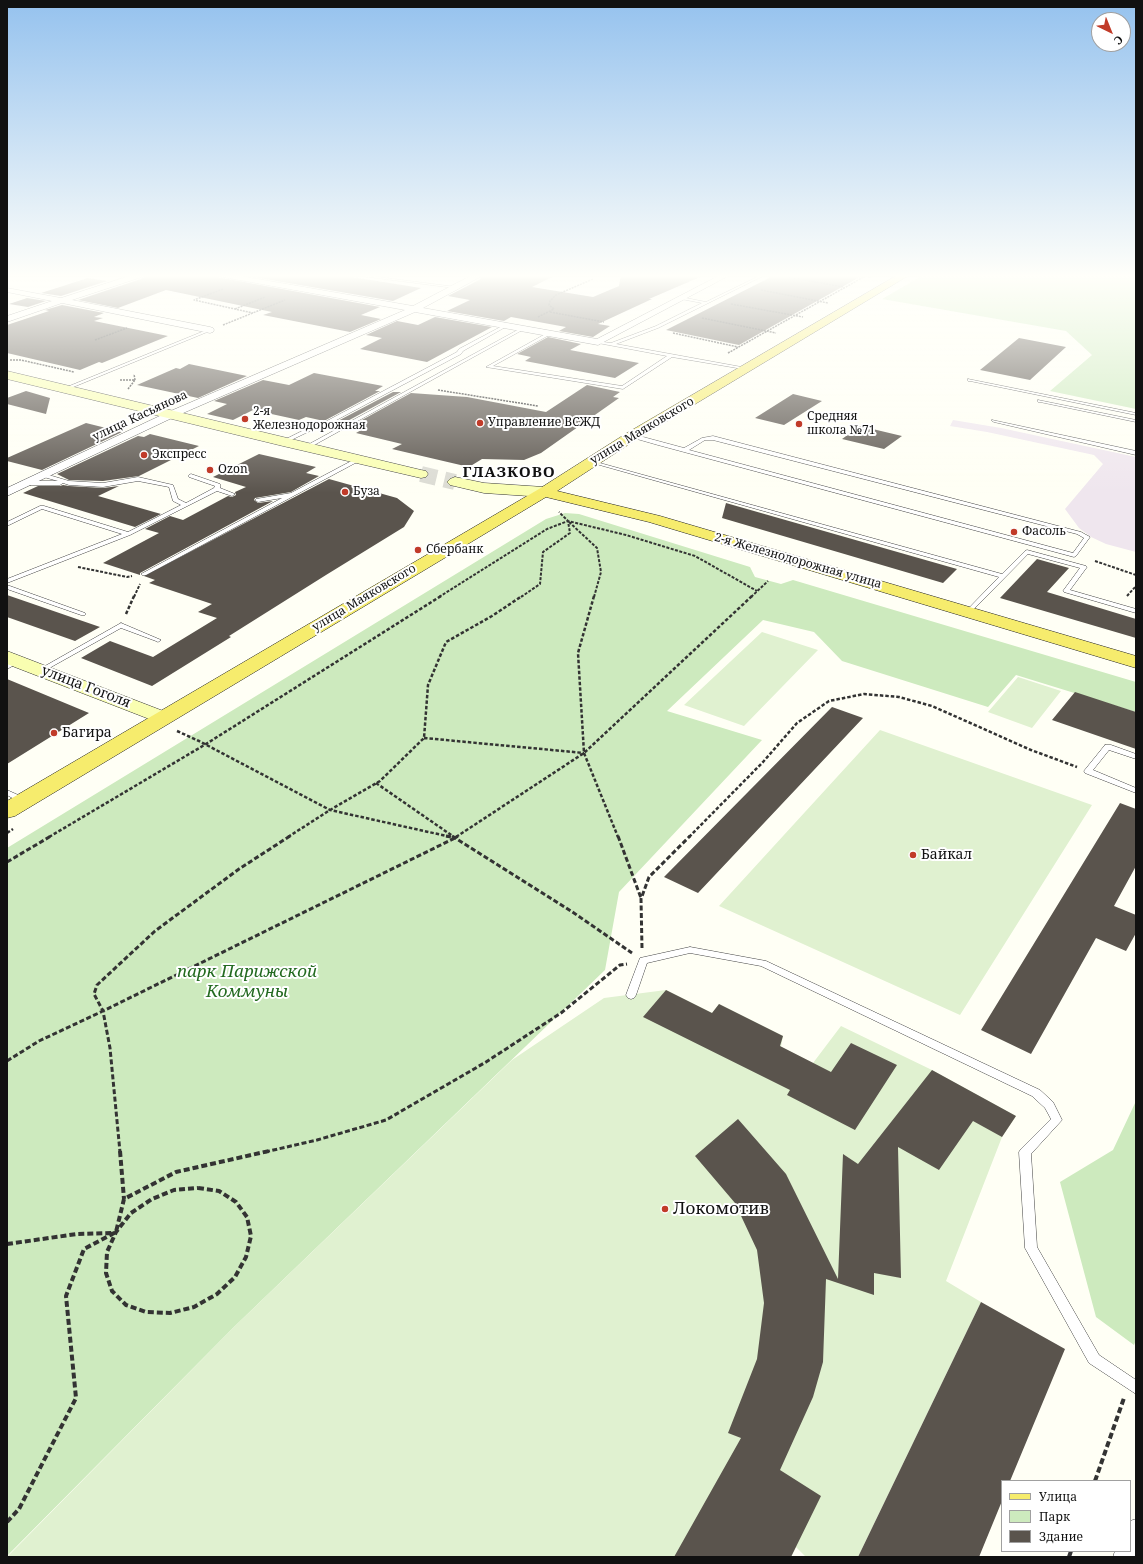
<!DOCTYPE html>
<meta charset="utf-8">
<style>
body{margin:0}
#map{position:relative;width:1143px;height:1564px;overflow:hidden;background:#fffff5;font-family:"Noto Serif",serif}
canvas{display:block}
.frame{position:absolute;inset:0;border:8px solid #111;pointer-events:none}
.legend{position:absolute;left:1001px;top:1480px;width:130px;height:72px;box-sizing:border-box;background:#fff;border:1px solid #a0a0a0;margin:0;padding:5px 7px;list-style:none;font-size:12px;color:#111}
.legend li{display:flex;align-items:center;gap:8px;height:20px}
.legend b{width:20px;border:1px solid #a0a0a0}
.north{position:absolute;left:1091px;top:12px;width:40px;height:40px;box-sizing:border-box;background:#fff;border:1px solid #a0a0a0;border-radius:50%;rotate:137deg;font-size:11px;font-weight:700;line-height:16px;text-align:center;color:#111}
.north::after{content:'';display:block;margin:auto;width:14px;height:18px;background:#c13b29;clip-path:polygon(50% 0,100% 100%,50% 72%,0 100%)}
</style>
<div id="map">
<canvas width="1143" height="1564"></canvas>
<div class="frame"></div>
<ul class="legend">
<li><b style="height:5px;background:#f6ec6d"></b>Улица</li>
<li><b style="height:11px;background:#cdeabe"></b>Парк</li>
<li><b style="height:11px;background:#5a544d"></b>Здание</li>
</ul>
<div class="north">С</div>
</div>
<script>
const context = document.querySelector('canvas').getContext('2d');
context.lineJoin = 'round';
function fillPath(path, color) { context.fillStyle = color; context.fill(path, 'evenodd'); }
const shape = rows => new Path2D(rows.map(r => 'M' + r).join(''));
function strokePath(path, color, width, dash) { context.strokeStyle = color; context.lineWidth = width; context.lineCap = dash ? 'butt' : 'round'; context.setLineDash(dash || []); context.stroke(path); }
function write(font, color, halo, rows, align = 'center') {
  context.font = font + ' "Noto Serif",serif'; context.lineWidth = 4; context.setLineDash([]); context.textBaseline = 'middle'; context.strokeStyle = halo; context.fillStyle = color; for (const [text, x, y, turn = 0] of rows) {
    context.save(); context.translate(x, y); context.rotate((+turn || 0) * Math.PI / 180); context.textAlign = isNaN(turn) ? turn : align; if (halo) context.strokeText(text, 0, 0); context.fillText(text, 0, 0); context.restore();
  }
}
const industrial = shape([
 [953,420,1001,428,1136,457,1136,552,1106,544,1091,537,1079,528,1065,509,1103,464,1094,455,987,432,950,426]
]);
const green = shape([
 [925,274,1136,274,1136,409,1050,391,1092,355,1066,331,882,299],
 [565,513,579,514,750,567,755,577,781,584,793,580,1136,682,1136,712,1016,675,988,707,842,661,814,632,763,620,667,711,762,740,619,892,605,970,235,1326,7,1556,7,848,546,519],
 [1136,1101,1136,1340,1134,1345,1096,1317,1060,1182,1113,1150]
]);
const pitch = shape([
 [762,632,818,650,744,726,684,705],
 [1018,677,1061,691,1032,728,988,712],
 [880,730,1092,805,960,1015,719,906],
 [666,990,712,1013,719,1004,783,1036,781,1047,813,1063,841,1026,932,1070,1016,1116,1002,1137,946,1281,981,1302,858,1557,806,1557,796,1547,791,1557,7,1557,235,1326,512,1060,604,998]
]);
const building = shape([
 [156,274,212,274,217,277,380,307,361,315,381,319,350,332,263,315,272,312,166,290,118,308,78,300],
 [236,274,333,274,421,288,393,301],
 [484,274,558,274,532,287,593,297,619,286,621,274,707,274,649,299,652,299,598,324,610,326,593,337,559,331,566,327,511,317,504,321,447,311,470,300,448,296,479,280],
 [777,274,865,274,739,345,666,330],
 [88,278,107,281,61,296,41,293],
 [27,298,46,301,28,307,9,304],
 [62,305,104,313,94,317,103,318,94,321,168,336,102,363,99,362,80,370,7,353,7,325,49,311,45,310],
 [435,317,492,327,427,362,360,349,382,338,366,335,397,321,418,325],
 [548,337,581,344,570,350,639,363,615,378,525,361,531,357,517,354],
 [1019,338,1066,347,1030,380,980,370],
 [189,364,247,376,198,398,137,385,176,368,180,369],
 [314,373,383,386,375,391,380,391,324,421,306,417,299,420,253,410,233,420,207,414,227,404,214,401,263,380,289,385],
 [587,385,620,392,613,397,619,398,541,453,524,460,482,459,469,467,392,449,402,444,356,433,363,429,351,426,411,393,467,397,546,412],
 [26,391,50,398,46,414,7,404,7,398],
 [393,392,401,392,342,424,334,423],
 [793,394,822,401,784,425,755,418],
 [86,423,122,432,42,470,7,461,7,458],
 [860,426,902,436,884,449,842,439],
 [150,434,199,446,139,476,103,481,69,480,57,474,138,436,144,437],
 [259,454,316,467,306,473,319,476,291,492,255,498,254,500,258,503,273,501,140,573,140,575,103,563,159,533,145,529,170,516,183,520,228,496,232,497,236,495,235,492,246,487,213,477],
 [329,479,397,498,414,511,404,527,326,575,229,636,231,637,152,686,81,658,110,641,153,657,217,618,198,612,212,604,149,583,155,580,144,576],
 [63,485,69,486,103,488,119,486,98,496,161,514,135,527,23,493,38,486,60,486],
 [726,503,957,569,943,583,722,518],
 [1037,559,1069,568,1047,592,1136,619,1136,638,1000,598],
 [7,595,100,627,75,641,7,617],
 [7,679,89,713,7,764],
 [1075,692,1136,712,1136,749,1052,720],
 [832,707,863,718,698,893,664,877],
 [1120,803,1136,809,1136,866,1114,906,1136,915,1136,933,1126,951,1096,938,1031,1054,981,1030],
 [666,990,712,1013,719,1004,783,1036,780,1046,831,1072,851,1043,897,1065,855,1130,787,1095,790,1090,643,1017],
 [932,1070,1016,1116,1002,1137,973,1121,939,1170,898,1147,901,1278,874,1273,874,1295,826,1279,823,1362,813,1397,780,1470,821,1496,791,1557,674,1557,741,1438,728,1433,757,1359,764,1303,757,1250,735,1203,695,1156,738,1119,786,1174,838,1279,843,1154,858,1164],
 [981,1302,1065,1349,1010,1481,1002,1481,1002,1501,979,1557,858,1557]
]);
const secondaryTunnel = shape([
 [421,474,455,482]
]);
const pathFar4 = shape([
 [850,274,872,277],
 [776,275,844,287],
 [223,289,194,300,253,313],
 [761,290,828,303],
 [731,304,803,317],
 [235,309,265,297],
 [550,312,604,322],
 [538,317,554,309,549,305,550,301,556,295,593,279],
 [702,318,776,333],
 [223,325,285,300],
 [673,333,738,347],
 [95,340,127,328],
 [728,353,869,274],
 [10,360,21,360,74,372],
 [120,380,135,380,134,374],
 [128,389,135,380],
 [438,390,538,406]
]);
const pathFar3 = shape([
 [569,522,597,548,601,572,594,597],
 [1095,561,1136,575],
 [78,567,127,577,132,576],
 [1127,596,1136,586],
 [134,597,140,584],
 [439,597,547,529,568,521,626,535,695,556,757,591],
 [521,597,540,584,543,552,570,533,568,521,559,512],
 [751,597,768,581]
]);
const pathFar2 = shape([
 [594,596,578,653,584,753,618,837],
 [126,614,134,596],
 [177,731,199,741,330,810,451,837],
 [424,738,584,753],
 [376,783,454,837],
 [7,833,13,829],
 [49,837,206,744,441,596],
 [288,837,330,810,380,781,424,738,428,685,446,642,492,616,522,596],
 [456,837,584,753,752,596],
 [689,837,763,762,797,723,829,701,864,694,899,697,932,706,1031,750,1077,767]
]);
const pathFar1 = shape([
 [290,836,239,869,155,931,97,985,94,994,103,1011,455,838],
 [446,836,455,838,458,836],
 [452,836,571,911,632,953],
 [618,836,641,898],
 [7,862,51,836],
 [642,948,641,899,649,877,690,836],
 [7,1061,39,1041,103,1011,110,1048,120,1152],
 [265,1152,317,1140,386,1120,486,1062,561,1013,620,965,627,964]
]);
const path = shape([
 [120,1151,124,1199],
 [198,1188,219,1191,236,1202,247,1217,251,1236,246,1257,235,1277,217,1294,194,1307,170,1313,146,1312,126,1305,112,1291,106,1273,107,1252,116,1232,131,1213,152,1199,174,1190,198,1188],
 [7,1244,77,1234,114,1233],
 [1095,1481,1124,1398],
 [7,1522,19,1509,76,1398,66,1296,84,1249,116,1232,124,1199,176,1172,269,1151],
 [1069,1557,1071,1551]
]);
const lane = shape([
 [346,274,355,274,456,287,454,288,346,274],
 [763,274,767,274,658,328,616,344,747,368,749,369,749,370,672,357,623,389,486,367,549,332,551,332,551,334,493,366,622,386,667,356,598,343,596,342,596,341,611,343,656,326,702,303,681,299,681,297,706,302,763,274],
 [506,324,509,325,463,351,461,354,327,425,312,430,285,443,280,442,308,428,323,423,457,352,459,349,506,324],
 [523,327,526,328,307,449,302,448,523,327],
 [209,329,212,330,66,390,62,389,209,329],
 [968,379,1136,413,1136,415,970,381,968,381,968,379],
 [1038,400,1136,420,1136,422,1040,402,1038,402,1038,400],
 [992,420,1136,451,1136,455,994,422,992,421,992,420],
 [632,434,684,448,702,438,713,436,1081,532,1090,537,1076,556,1074,557,658,445,630,437,630,435,632,434],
 [705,440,713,440,1077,534,1084,538,1073,553,689,450,705,440],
 [357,458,360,460,359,461,146,575,142,575,141,574,282,498,258,502,255,500,256,499,291,493,357,458],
 [589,460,1002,574,1025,551,1027,550,1086,566,1087,567,1070,590,1136,609,1136,613,1064,592,1063,591,1080,568,1028,554,971,612,967,612,967,610,999,577,589,462,589,460],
 [42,473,69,481,103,483,138,477,173,485,178,499,186,503,214,488,215,486,189,477,189,475,191,474,220,484,220,488,235,494,232,496,217,491,130,535,7,583,7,579,122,534,42,509,7,526,7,522,40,506,44,506,128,532,181,505,173,501,169,487,138,481,103,487,69,485,63,483,60,485,25,485,22,483,25,481,58,481,40,476,40,474,42,473],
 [7,585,85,613,86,614,85,615,81,615,7,589,7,585],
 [121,623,161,640,158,642,156,641,121,628,44,671,40,671,38,670,121,623],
 [18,659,21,661,20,662,7,669,7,664,18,659],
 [1105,745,1111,745,1136,754,1136,759,1109,750,1093,770,1136,788,1136,793,1085,773,1084,771,1105,745],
 [7,790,27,799,28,801,27,803,21,803,7,795,7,790],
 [690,947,766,961,1040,1090,1053,1102,1062,1120,1031,1154,1037,1247,1099,1355,1136,1380,1136,1394,1089,1363,1025,1248,1019,1152,1021,1149,1051,1119,1045,1108,1032,1096,761,966,690,953,647,963,636,995,634,998,631,999,628,998,626,995,640,958,690,947]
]);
const street = shape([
 [135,274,146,274,145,276,72,300,210,327,213,328,214,330,213,332,210,333,62,303,7,322,7,316,52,301,7,292,7,288,61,298,135,274],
 [213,274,229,274,413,306,474,274,483,274,482,276,423,308,597,339,722,274,732,274,598,345,415,312,174,417,7,496,7,488,166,413,405,310,217,276,213,274],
 [601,274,615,274,611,276,605,276,601,274],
 [1136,1519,1136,1557,1113,1557,1115,1551,1130,1551,1130,1521,1136,1519]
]);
const secondary = shape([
 [7,371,421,470,426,471,428,474,426,477,421,478,283,446,7,379,7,371],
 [455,477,484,483,544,487,549,489,552,492,549,495,544,497,484,493,450,485,447,482,450,479,455,477],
 [7,651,171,714,174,718,171,722,164,724,157,722,7,664,7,651]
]);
const primary = shape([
 [899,274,911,274,637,439,557,491,660,516,1136,656,1136,668,649,522,546,497,15,816,7,818,7,801,539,489,627,433,899,274]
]);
const markers = [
 [245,419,4,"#c13b29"],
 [480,423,4,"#c13b29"],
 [799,424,4,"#c13b29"],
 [144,455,4,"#c13b29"],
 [210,470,4,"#c13b29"],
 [345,492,4,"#c13b29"],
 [1014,532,4,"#c13b29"],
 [418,550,4,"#c13b29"],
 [54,733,4,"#c13b29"],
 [913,855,4,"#c13b29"],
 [665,1209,4,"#c13b29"]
];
const farPoinames = [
 ["2-я",253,412],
 ["Железнодорожная",253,426],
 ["Средняя",807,417],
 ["школа №71",807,431],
 ["Управление ВСЖД",488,423],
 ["Экспресс",152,455],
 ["Ozon",218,470],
 ["Буза",353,492],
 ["Фасоль",1022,532],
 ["Сбербанк",426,550]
];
const farStreetnames = [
 ["улица Касьянова",140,416,-25],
 ["улица Маяковского",642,431,-31],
 ["2-я Железнодорожная улица",798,561,16],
 ["улица Маяковского",364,598,-31]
];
const streetNames = [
 ["улица Гоголя",86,687,21]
];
const poiNames = [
 ["Багира",62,733],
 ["Байкал",921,855]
];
const farDistrictnames = [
 ["ГЛАЗКОВО",509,473]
];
const nearParknames = [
 ["парк Парижской",247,972],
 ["Коммуны",247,992]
];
const nearPoinames = [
 ["Локомотив",673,1209]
];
fillPath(industrial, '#efe6ee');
fillPath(green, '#cdeabe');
fillPath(pitch, '#e0f1d0');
fillPath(building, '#5a544d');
strokePath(secondaryTunnel, '#dbdbd3', 16, [16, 8]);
strokePath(lane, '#444', 1);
strokePath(street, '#444', 1);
strokePath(secondary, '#333', 1);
strokePath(primary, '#222', 1);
strokePath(pathFar4, '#333', 1.5, [2, 1]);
strokePath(pathFar3, '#333', 2, [3, 1.5]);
strokePath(pathFar2, '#333', 2.5, [3.5, 2]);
strokePath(pathFar1, '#333', 3, [5, 2.5]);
strokePath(path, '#333', 4, [6, 3]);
fillPath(lane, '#fff');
fillPath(street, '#fff');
fillPath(secondary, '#f9feb1');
fillPath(primary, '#f6ec6d');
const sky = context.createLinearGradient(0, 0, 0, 493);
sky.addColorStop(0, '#95c2ee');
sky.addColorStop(0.56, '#fffffa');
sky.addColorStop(1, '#fffffa00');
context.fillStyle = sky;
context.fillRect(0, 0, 1143, 493);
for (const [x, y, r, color] of markers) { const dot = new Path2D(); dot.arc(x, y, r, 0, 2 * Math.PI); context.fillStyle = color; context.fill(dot); strokePath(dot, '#fff', 1.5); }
write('12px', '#111', '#fff', farPoinames, 'left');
write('12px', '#111', '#fff', farStreetnames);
write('14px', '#111', '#fff', streetNames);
write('14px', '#111', '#fff', poiNames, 'left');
context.letterSpacing = '1px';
write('bold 15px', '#111', '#fff', farDistrictnames);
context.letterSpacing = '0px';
write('italic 17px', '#236a20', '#fff', nearParknames);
write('17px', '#111', '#fff', nearPoinames, 'left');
</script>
